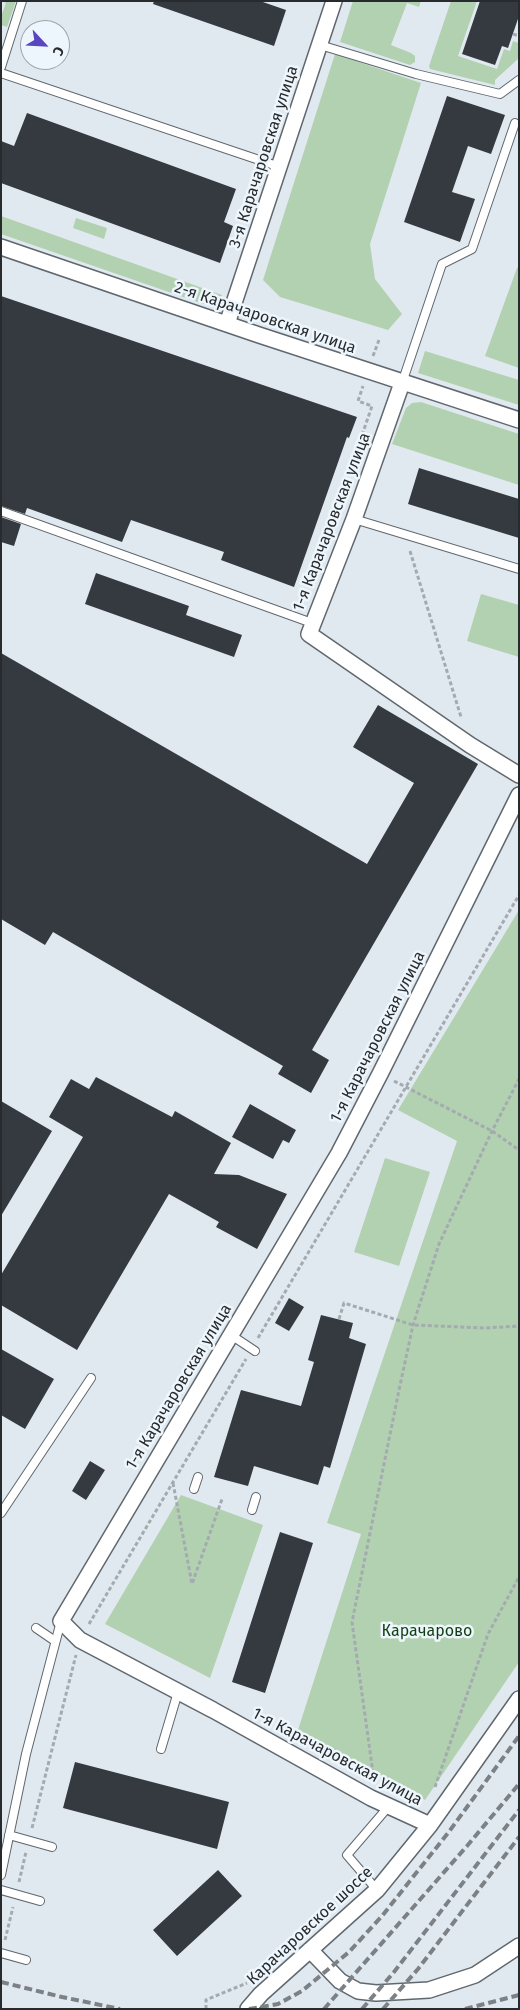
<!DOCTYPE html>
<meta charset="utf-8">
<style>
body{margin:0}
#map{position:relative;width:520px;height:2010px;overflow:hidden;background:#e1e9f0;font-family:"Fira Sans",sans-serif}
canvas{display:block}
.frame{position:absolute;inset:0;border:2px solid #282b2d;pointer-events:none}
.north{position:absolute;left:20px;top:20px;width:50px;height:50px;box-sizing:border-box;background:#eef6fd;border:1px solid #9fa5aa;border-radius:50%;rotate:115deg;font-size:14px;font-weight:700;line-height:20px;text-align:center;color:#282b2d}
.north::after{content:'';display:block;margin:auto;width:18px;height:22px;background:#5946be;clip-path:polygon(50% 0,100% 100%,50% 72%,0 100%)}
</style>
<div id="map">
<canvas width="520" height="2010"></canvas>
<div class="frame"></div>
<div class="north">С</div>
</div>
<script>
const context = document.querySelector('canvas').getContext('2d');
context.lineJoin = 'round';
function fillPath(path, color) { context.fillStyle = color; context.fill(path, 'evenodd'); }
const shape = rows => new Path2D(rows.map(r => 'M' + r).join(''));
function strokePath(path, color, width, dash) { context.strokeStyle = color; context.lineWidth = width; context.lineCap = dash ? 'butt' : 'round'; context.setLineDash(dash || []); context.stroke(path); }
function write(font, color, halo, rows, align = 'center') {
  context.font = font + ' "Fira Sans",sans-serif'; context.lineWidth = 5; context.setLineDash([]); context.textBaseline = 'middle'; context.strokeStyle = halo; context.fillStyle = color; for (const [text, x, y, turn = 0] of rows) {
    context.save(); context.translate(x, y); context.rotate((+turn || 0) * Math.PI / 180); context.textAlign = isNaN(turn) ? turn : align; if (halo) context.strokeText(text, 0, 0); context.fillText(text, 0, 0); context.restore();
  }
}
const green = shape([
 [2,1,16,1,7,27,1,25,1,16,6,3],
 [353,1,421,1,419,7,407,3,391,45,411,53,415,56,415,62,410,65,340,42],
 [451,1,477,1,458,56,497,69,504,49,510,51,513,41,519,43,519,58,495,80,495,85,430,69,429,66],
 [335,54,421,83,370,244,375,279,402,314,388,330,280,297,263,280],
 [1,216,222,295,218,309,1,234],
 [76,218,107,228,104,239,73,228],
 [519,267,519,368,485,356,517,268],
 [425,351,519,380,519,405,418,373],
 [421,402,519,434,519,485,392,444,406,408,412,403],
 [481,594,519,605,519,657,467,641],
 [519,910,519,1662,425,1800,298,1730,361,1534,327,1523,457,1141,398,1110],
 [385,1158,430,1172,399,1266,354,1252],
 [181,1495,263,1525,210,1678,105,1624]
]);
const building = shape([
 [154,1,260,1,286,10,274,46,153,4],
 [480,1,519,1,519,16,508,48,502,46,495,65,462,54],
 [447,96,505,115,491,154,468,146,452,192,475,199,460,242,404,222],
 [27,113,236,189,224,222,233,226,220,263,1,183,1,141,14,146],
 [1,296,357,417,349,438,347,437,294,587,221,560,224,552,131,520,122,542,27,508,25,514,1,506],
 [419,468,519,499,519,538,408,504],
 [1,517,21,524,14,546,1,542],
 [96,573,189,606,186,615,242,635,234,657,85,604],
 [1,653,367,864,414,783,353,747,378,705,478,764,312,1050,329,1060,311,1093,278,1074,283,1066,53,932,45,945,1,919],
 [96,1077,172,1117,175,1111,231,1143,214,1174,239,1175,287,1194,257,1249,216,1227,219,1222,169,1194,77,1350,1,1305,1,1275,83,1137,49,1117,71,1079,89,1089],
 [1,1101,52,1131,1,1216],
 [250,1104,296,1130,289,1143,283,1140,273,1159,232,1137],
 [289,1298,304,1307,289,1331,275,1323],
 [321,1315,353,1323,349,1338,366,1344,330,1468,324,1466,318,1485,254,1466,248,1486,214,1477,241,1390,301,1406,314,1362,308,1360],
 [1,1349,54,1379,25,1429,1,1415],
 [90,1461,105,1470,86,1500,72,1491],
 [280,1532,313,1543,265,1693,232,1682],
 [75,1762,229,1802,217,1849,63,1808],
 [218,1870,242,1896,177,1956,153,1930]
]);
const path = shape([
 [513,34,519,36],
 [373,356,379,340],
 [360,441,372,406,358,401,363,386],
 [410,551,461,717],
 [394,1081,492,1131,519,1150],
 [339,1319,344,1303,413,1325,485,1328,519,1326],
 [258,1338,519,895],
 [173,1483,192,1584,222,1499],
 [89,1624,246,1359],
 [374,1780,352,1622,399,1390,413,1325,439,1244,492,1131,519,1079],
 [435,1787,488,1634,519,1577],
 [32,1828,76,1655],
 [19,1882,26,1852],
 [5,1940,13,1907],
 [206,2009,206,2000,247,1983]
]);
const service = shape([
 [320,45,416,74,500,94,519,80],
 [1,67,22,1],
 [1,73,280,167],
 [402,383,442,264,472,249,515,123],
 [1,511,312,623],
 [354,519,519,569],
 [231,1335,255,1351],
 [194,1489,198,1477],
 [252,1510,256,1497],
 [1,1513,91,1378],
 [36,1628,55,1641],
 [161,1749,178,1692],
 [9,1835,52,1847],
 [1,1875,26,1754,61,1621],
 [1,1890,40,1901],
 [377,1890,347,1855,389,1806],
 [1,1953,26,1960]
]);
const minor = shape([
 [1,247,259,335,519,420],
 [227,324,334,1],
 [402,383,354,519,309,634,470,745,519,775],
 [430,1825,371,1798,213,1710,80,1640,61,1621,339,1153,380,1074,519,795],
 [310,1950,340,1981,358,1991,376,1993,429,1990,475,1975,519,1946],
 [248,2009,261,1994,377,1890,430,1825,519,1699]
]);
const rail = shape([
 [1,1982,62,1997,120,2009],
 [249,2009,278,2004,302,1991,349,1952,382,1916,448,1833,519,1736],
 [324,2009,467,1846,519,1784],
 [362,2009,394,1972,519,1810],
 [383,2009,418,1969,519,1837],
 [465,2009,519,1995]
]);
const streetNames = [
 ["3-я Карачаровская улица",264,157,-72],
 ["2-я Карачаровская улица",265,318,19],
 ["1-я Карачаровская улица",332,522,-69],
 ["1-я Карачаровская улица",378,1037,-63],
 ["1-я Карачаровская улица",179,1387,-59],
 ["1-я Карачаровская улица",337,1757,28],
 ["Карачаровское шоссе",310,1926,-43]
];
const parkNames = [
 ["Карачарово",427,1632]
];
fillPath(green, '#b2d1b0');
fillPath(building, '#343a40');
strokePath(service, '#60676d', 10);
strokePath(minor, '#60676d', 18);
strokePath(path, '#a4abb0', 3, [4, 2.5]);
strokePath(service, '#fff', 8);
strokePath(minor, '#fff', 15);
strokePath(rail, '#7c8186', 4, [8, 4]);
write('16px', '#282b2d', '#eef6fd', streetNames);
write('16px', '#0f3e10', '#eef6fd', parkNames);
</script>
